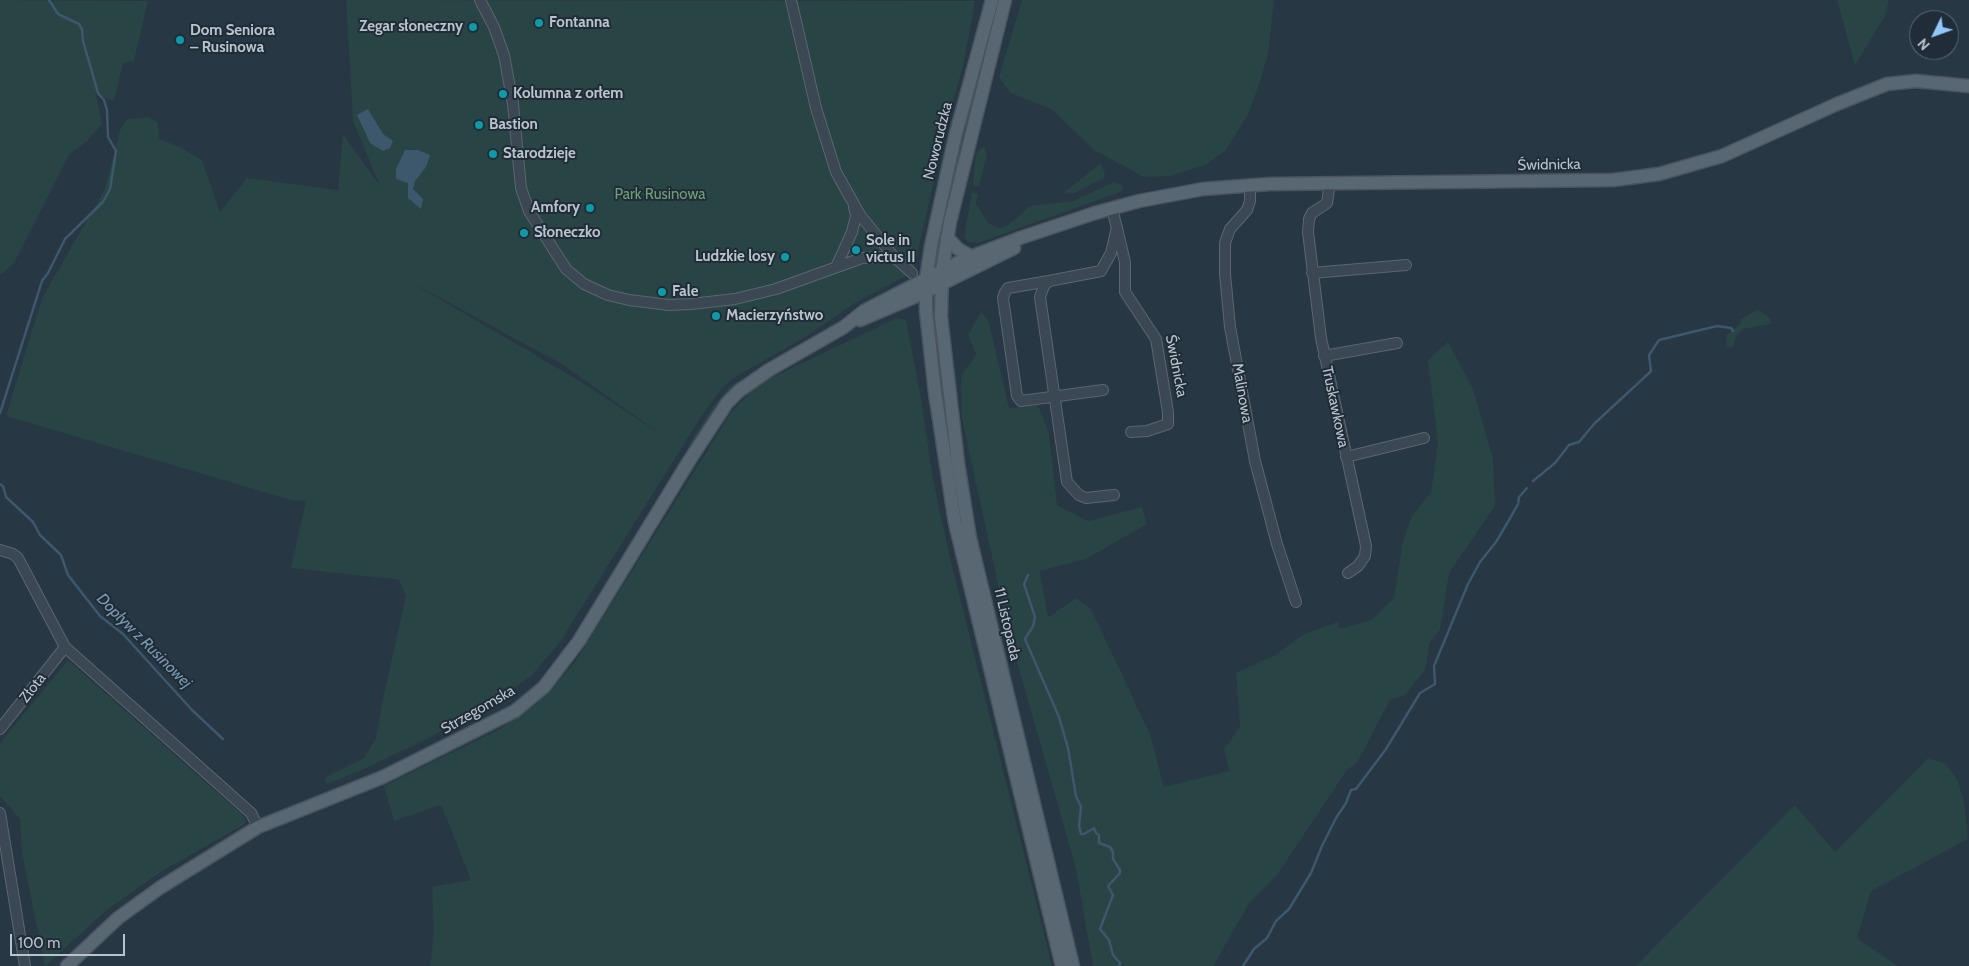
<!DOCTYPE html>
<meta charset="utf-8">
<style>
body{margin:0}
#map{position:relative;width:1969px;height:966px;overflow:hidden;background:#273743;font-family:Cabin,sans-serif}
canvas{display:block}
.north{position:absolute;left:1909px;top:10px;width:50px;height:50px;box-sizing:border-box;background:#202d38;border:1px solid #5d6973;border-radius:50%;rotate:228deg;font-size:14px;font-weight:700;line-height:20px;text-align:center;color:#b9c3cc}
.north::after{content:'';display:block;margin:auto;width:18px;height:22px;background:#91c7f9;clip-path:polygon(50% 0,100% 100%,50% 72%,0 100%)}
.scale{position:absolute;left:10px;top:934px;width:115px;height:22px;box-sizing:border-box;border:2px solid #b9c3cc;border-top:0;padding-left:6px;font-size:15px;line-height:18px;white-space:nowrap;color:#b9c3cc;-webkit-text-stroke:4px #202d38;paint-order:stroke}
</style>
<div id="map">
<canvas width="1969" height="966"></canvas>
<div class="north">N</div>
<div class="scale">100 m</div>
</div>
<script>
const context = document.querySelector('canvas').getContext('2d');
context.lineJoin = 'round';
function fillPath(path, color) { context.fillStyle = color; context.fill(path, 'evenodd'); }
const shape = rows => new Path2D(rows.map(r => 'M' + r).join(''));
function strokePath(path, color, width, dash) { context.strokeStyle = color; context.lineWidth = width; context.lineCap = dash ? 'butt' : 'round'; context.setLineDash(dash || []); context.stroke(path); }
function write(font, color, halo, rows, align = 'center') {
  context.font = font + ' Cabin,sans-serif'; context.lineWidth = 4; context.setLineDash([]); context.textBaseline = 'middle'; context.strokeStyle = halo; context.fillStyle = color; for (const [text, x, y, turn = 0] of rows) {
    context.save(); context.translate(x, y); context.rotate((+turn || 0) * Math.PI / 180); context.textAlign = isNaN(turn) ? turn : align; if (halo) context.strokeText(text, 0, 0); context.fillText(text, 0, 0); context.restore();
  }
}
const green = shape([
 [0,0,148,1,134,61,123,63,114,101,96,95,102,124,87,141,69,155,14,263,2,274,0,274],
 [346,0,975,1,964,62,944,136,914,269,904,277,858,301,802,339,732,379,722,388,697,423,560,642,531,676,500,698,429,738,364,769,327,784,324,779,328,776,364,758,376,738,383,698,406,596,399,581,402,580,291,568,306,501,291,500,6,416,42,298,105,189,120,130,127,119,149,117,158,123,159,139,180,147,202,160,220,212,247,178,338,190,343,134,380,186,353,121],
 [409,281,562,364,662,435,583,383],
 [1022,0,1274,0,1268,54,1259,85,1248,114,1225,151,1205,165,1170,176,1144,177,1094,150,1051,109,1011,93,999,77],
 [1837,0,1889,0,1885,16,1855,65],
 [978,27,979,28,926,244,941,165],
 [988,30,990,31,978,90,941,246,938,245,957,151],
 [984,146,987,154,979,187,973,186,975,160,977,152],
 [1100,164,1105,172,1104,178,1075,193,1062,194],
 [1114,182,1122,185,1123,191,978,243,968,242,964,237,972,192,978,194,976,203,988,223,998,228,1007,226,1030,206,1073,201],
 [1758,309,1771,319,1771,324,1743,329,1736,336,1733,347,1727,348,1726,336,1741,323,1740,320],
 [981,312,988,319,1009,408,1038,405,1049,434,1057,505,1088,521,1142,507,1147,524,1086,559,1040,571,1048,617,1077,598,1091,609,1150,734,1164,787,1229,771,1224,749,1240,727,1236,673,1277,654,1304,634,1338,622,1340,629,1371,620,1394,598,1403,541,1412,516,1431,492,1438,443,1428,360,1448,342,1473,389,1493,459,1495,506,1449,573,1440,630,1429,644,1426,668,1405,695,1390,700,1357,763,1347,770,1277,875,1250,902,1213,966,1093,966,1076,869,1008,630,962,419,961,377,976,354,968,335],
 [897,318,906,320,921,398,933,479,950,558,1052,966,430,966,434,933,432,887,471,880,442,807,437,806,394,821,384,786,500,729,536,704,553,687,575,662,732,411,758,384],
 [747,376,747,381,691,447,688,446,712,408,730,386],
 [68,660,245,817,245,824,162,871,108,909,45,966,22,853,20,819,0,796,0,743],
 [1928,758,1946,764,1958,781,1964,802,1968,839,1871,891,1857,938,1898,966,1636,966,1795,805,1835,852]
]);
const water = shape([
 [368,109,383,134,393,141,390,148,383,151,370,143,357,115],
 [405,150,418,150,430,155,426,167,415,181,413,189,423,199,421,209,408,198,408,183,396,179,396,169]
]);
const stream = shape([
 [0,413,42,281,48,273,65,239,103,202,110,189,116,151,108,137,107,110,104,100,98,93,83,41,82,29,79,24,58,14,49,0],
 [1533,481,1555,463,1569,445,1579,442,1594,424,1648,374,1651,371,1649,355,1659,340,1717,326,1731,328,1733,331],
 [0,484,3,486,6,497,33,522,40,535,61,555,68,575,100,616,123,634,192,710,223,739],
 [1028,575,1024,584,1035,617,1033,626,1025,639,1059,717,1068,748,1076,796,1081,807,1079,826,1081,834,1084,834,1094,828,1096,833,1099,835,1099,843,1110,847,1113,852,1113,859,1120,870,1120,873,1108,886,1113,895,1100,929,1109,940,1113,955,1120,963,1119,966],
 [1243,966,1254,949,1267,938,1276,921,1289,909,1311,873,1322,846,1336,818,1346,803,1351,790,1356,789,1386,749,1420,693,1435,684,1434,666,1468,584,1480,562,1496,542,1509,520,1518,504,1519,497,1527,488]
]);
const minor = shape([
 [480,0,494,27,504,55,513,104,521,188,529,211,566,269,584,284,608,295,629,300,669,305,691,304,735,299,776,289,862,258,894,257],
 [791,0,816,108,836,172,860,215,894,257,912,273],
 [1330,183,1327,203,1312,213,1309,219,1308,232,1321,338,1366,546,1365,556,1358,566,1348,573],
 [1250,185,1250,201,1247,210,1230,229,1225,243,1225,274,1230,327,1255,461,1277,544,1296,602],
 [1112,208,1125,262,1125,292,1156,339,1168,412,1168,424,1147,431,1131,432],
 [836,267,852,232,856,216,854,207],
 [1312,273,1406,265],
 [1049,281,1008,288,1005,292,1003,298,1017,396,1021,401,1103,390],
 [1324,356,1397,343],
 [1346,457,1424,438],
 [1114,495,1086,498,1079,495,1067,482,1040,297,1044,286,1049,281,1101,271,1111,253,1117,227],
 [0,550,13,554,18,558,65,647,251,813,258,827],
 [0,729,65,647],
 [0,813,25,966]
]);
const major = shape([
 [992,0,955,137,931,246,926,279,926,311,935,393,955,523,1062,966],
 [1005,0,950,222,942,271,941,317,958,463,970,538,1073,966],
 [947,237,958,249,972,257],
 [860,320,921,294,1014,248],
 [67,966,118,918,161,887,258,827,383,777,515,711,544,687,579,641,689,461,727,403,739,391,769,370,844,327,864,311,965,259,1020,238,1095,213,1139,201,1203,189,1270,184,1613,180,1659,174,1722,156,1837,104,1887,84,1916,81,1969,86]
]);
const markers = [
 [539,23,5,"#0f9aa8"],
 [473,27,5,"#0f9aa8"],
 [180,40,5,"#0f9aa8"],
 [503,94,5,"#0f9aa8"],
 [479,125,5,"#0f9aa8"],
 [493,154,5,"#0f9aa8"],
 [590,208,5,"#0f9aa8"],
 [524,233,5,"#0f9aa8"],
 [856,250,5,"#0f9aa8"],
 [785,257,5,"#0f9aa8"],
 [662,292,5,"#0f9aa8"],
 [716,316,5,"#0f9aa8"]
];
const poiNames = [
 ["Fontanna",549,23],
 ["Zegar słoneczny",463,27,"right"],
 ["Dom Seniora",190,31],
 ["– Rusinowa",190,48],
 ["Kolumna z orłem",513,94],
 ["Bastion",489,125],
 ["Starodzieje",503,154],
 ["Amfory",580,208,"right"],
 ["Słoneczko",534,233],
 ["Sole in",866,241],
 ["victus II",866,258],
 ["Ludzkie losy",775,257,"right"],
 ["Fale",672,292],
 ["Macierzyństwo",726,316]
];
const streetNames = [
 ["Noworudzka",938,141,-76],
 ["Świdnicka",1549,165,-1],
 ["Świdnicka",1176,366,79],
 ["Malinowa",1242,393,80],
 ["Truskawkowa",1335,407,78],
 ["11 Listopada",1007,624,77],
 ["Złota",33,688,-52],
 ["Strzegomska",478,710,-30]
];
const parkNames = [
 ["Park Rusinowa",660,195]
];
const waterNames = [
 ["Dopływ z Rusinowej",144,641,45]
];
fillPath(green, '#294444');
fillPath(water, '#3d576c');
strokePath(stream, '#3d576c', 2.5);
strokePath(minor, '#5a6670', 12);
strokePath(major, '#48545f', 15);
strokePath(minor, '#3b4853', 10);
strokePath(major, '#596773', 12);
for (const [x, y, r, color] of markers) { const dot = new Path2D(); dot.arc(x, y, r, 0, 2 * Math.PI); context.fillStyle = color; context.fill(dot); strokePath(dot, '#202d38', 2); }
write('bold 15px', '#b9c3cc', '#202d38', poiNames, 'left');
write('15px', '#b9c3cc', '#202d38', streetNames);
write('15px', '#709e74', '#202d38', parkNames);
write('italic 16px', '#7997af', '#202d38', waterNames);
</script>
